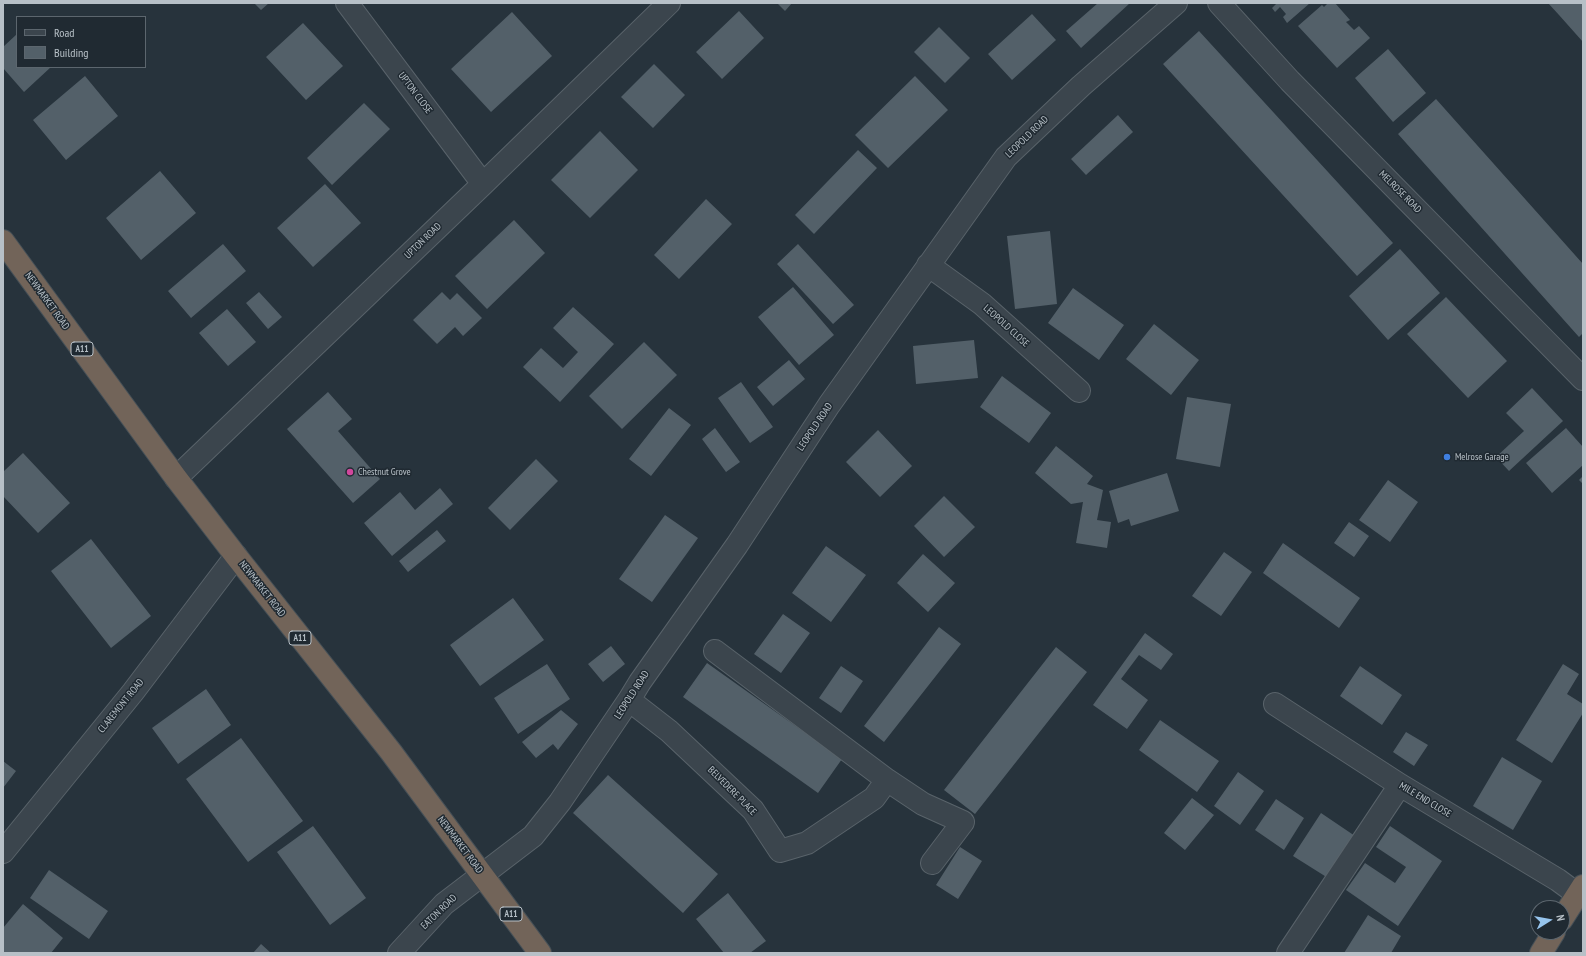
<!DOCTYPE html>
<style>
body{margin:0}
#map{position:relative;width:1586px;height:956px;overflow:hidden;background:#27333c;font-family:"PT Sans Narrow",sans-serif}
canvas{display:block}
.frame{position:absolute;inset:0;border:4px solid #b7c0c7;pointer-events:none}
.legend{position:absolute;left:16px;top:16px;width:130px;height:52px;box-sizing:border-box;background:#202a32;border:1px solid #5c666e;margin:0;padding:5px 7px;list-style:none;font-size:12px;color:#b7c0c7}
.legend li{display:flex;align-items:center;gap:8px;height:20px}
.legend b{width:20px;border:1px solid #5c666e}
.north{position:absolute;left:1530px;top:900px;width:40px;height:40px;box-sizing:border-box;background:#202a32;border:1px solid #5c666e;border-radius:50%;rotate:79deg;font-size:11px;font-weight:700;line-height:16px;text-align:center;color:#b7c0c7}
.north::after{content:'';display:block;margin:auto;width:14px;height:18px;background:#96c4ed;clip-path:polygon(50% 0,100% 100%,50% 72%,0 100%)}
</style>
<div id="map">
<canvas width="1586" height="956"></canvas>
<div class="frame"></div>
<ul class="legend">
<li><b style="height:5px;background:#3b454d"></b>Road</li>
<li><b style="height:11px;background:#536069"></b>Building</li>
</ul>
<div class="north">N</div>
</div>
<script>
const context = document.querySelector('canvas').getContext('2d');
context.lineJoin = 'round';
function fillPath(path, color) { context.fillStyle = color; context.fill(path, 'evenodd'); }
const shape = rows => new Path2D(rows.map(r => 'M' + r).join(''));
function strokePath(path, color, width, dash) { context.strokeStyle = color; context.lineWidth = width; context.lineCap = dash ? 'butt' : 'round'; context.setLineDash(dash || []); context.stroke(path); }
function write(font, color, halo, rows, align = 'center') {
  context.font = font + ' "PT Sans Narrow",sans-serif'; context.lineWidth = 3; context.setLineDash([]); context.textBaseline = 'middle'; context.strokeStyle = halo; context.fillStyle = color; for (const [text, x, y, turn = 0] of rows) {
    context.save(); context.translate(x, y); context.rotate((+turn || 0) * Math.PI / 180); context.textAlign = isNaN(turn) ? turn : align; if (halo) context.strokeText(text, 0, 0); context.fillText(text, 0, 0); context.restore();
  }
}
const building = shape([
 [254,3,269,3,261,10],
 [777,3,792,3,785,11],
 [1098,3,1130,3,1081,48,1066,31],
 [1277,3,1310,3,1287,23,1283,17,1286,14,1280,7,1275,12,1272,8],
 [1328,3,1335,3,1350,20,1346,22,1354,30,1359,26,1370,38,1337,68,1298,26,1322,5,1324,7],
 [1548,3,1583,3,1583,42,1559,15],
 [739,11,764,38,722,79,696,52],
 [512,12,552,56,491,112,451,69],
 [1032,14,1056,40,1012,80,988,54],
 [303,23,343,66,306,100,266,57],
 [939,27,970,58,945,83,914,52],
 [1199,31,1393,243,1357,276,1163,64],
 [17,34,17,67,51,67,24,92,3,68,3,47],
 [1388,49,1426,93,1393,122,1355,78],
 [654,64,685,95,653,128,621,97],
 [85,76,118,116,66,160,33,120],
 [915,76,948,110,888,168,855,135],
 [1436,99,1583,264,1583,333,1579,337,1398,134],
 [364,103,390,129,332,185,307,158],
 [1118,115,1133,132,1086,175,1071,159],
 [600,131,638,170,590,218,551,180],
 [858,150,877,168,814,234,795,215],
 [160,171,196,213,141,260,106,218],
 [325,184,361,223,313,267,277,228],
 [706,199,732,224,679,279,654,255],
 [514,220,545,253,487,309,455,276],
 [1050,231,1057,304,1015,309,1007,236],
 [223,244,246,271,191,318,168,291],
 [798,244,854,305,833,324,777,264],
 [1400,249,1440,293,1388,340,1349,296],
 [793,287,834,335,799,365,758,317],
 [1073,288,1124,325,1099,360,1048,323],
 [259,292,282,317,268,329,246,303],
 [442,292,450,300,457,293,482,318,463,336,455,327,437,344,413,320],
 [1446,297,1507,361,1468,398,1407,334],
 [573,307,614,344,560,402,523,367,541,348,563,368,578,352,553,328],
 [227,309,256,342,228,366,199,333],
 [1154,324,1199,360,1171,395,1126,359],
 [974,340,978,378,916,384,913,346],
 [644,342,677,375,622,429,589,396],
 [789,360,805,379,773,406,757,387],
 [1002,376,1051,413,1029,443,980,407],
 [741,382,773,427,750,443,718,398],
 [1532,388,1563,421,1509,471,1496,457,1524,431,1506,413],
 [328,392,352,419,338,431,380,479,353,503,287,429],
 [1187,397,1231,404,1220,467,1176,459],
 [669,408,691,425,651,476,629,459],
 [715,428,740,462,726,472,702,439],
 [1566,428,1583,447,1583,465,1552,493,1526,463],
 [878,430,912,466,880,497,846,462],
 [1056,446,1093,476,1087,484,1103,490,1097,520,1111,522,1107,548,1076,543,1083,502,1071,504,1035,473],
 [23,453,70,503,38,533,3,496,3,472],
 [536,459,558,481,510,530,488,508],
 [1167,473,1179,511,1131,526,1129,519,1118,523,1109,491],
 [1583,476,1583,484,1579,480],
 [1388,480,1418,502,1390,542,1359,520],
 [440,488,453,504,392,556,364,523,400,492,415,510],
 [944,496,975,527,944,557,914,526],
 [665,515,698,538,652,602,619,579],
 [1349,522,1369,536,1354,557,1334,543],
 [437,530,446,541,408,572,399,561],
 [91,539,151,616,111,648,51,571],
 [1283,543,1360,598,1339,628,1263,573],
 [826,546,866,575,831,622,792,593],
 [1224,552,1252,572,1221,616,1192,596],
 [923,554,955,583,928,612,897,583],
 [513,598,544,640,480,686,450,645],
 [783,614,810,633,781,673,754,654],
 [939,627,961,644,884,742,864,726],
 [1145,633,1173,654,1161,670,1139,655,1121,679,1148,700,1127,729,1093,705],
 [611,646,625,664,603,682,588,664],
 [1056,647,1087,672,975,814,944,790],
 [707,663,842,759,818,793,683,697],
 [547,664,570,699,518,734,494,698],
 [1563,664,1579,674,1567,694,1583,704,1583,713,1552,763,1516,740],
 [841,666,863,681,841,713,819,698],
 [1360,666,1402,695,1382,725,1340,696],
 [206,689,231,725,178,764,152,728],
 [561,710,578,724,558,750,553,744,536,758,522,742],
 [1160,720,1219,761,1197,792,1139,750],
 [1406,732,1428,745,1414,766,1393,752],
 [241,738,303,821,248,862,186,779],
 [1502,757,1542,781,1513,830,1473,806],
 [3,761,16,771,3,788],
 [1238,772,1264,791,1240,825,1214,806],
 [608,775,718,874,683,913,573,813],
 [1192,798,1214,815,1185,850,1164,833],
 [1276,799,1304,818,1284,850,1255,830],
 [1321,813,1355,836,1328,878,1293,856],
 [313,826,366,898,330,925,277,852],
 [1390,826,1442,861,1398,926,1346,890,1365,863,1395,883,1406,867,1376,847],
 [960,847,982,861,958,899,936,885],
 [49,870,108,911,89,939,30,898],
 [728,893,766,941,750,953,724,953,696,919],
 [23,904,63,938,51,953,3,953,3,928],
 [1368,915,1401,936,1391,953,1344,953],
 [261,944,271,953,253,953]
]);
const minor = shape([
 [347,3,483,184],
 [1219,3,1290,81,1583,379],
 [928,265,982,304,1079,391],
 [176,478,483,184,669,3],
 [715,651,887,780,923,804,963,822,932,863],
 [629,700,669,731,753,810,780,851,807,843,874,798,887,780],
 [1275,704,1400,785,1558,880,1577,894],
 [3,852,133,692,236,556],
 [399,953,444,904,533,836,560,802,629,700,640,682,737,545,829,405,1006,157,1081,86,1176,3],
 [1288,953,1400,785]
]);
const highway = shape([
 [3,241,176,478,236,556,391,752,540,953],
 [1562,919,1583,886],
 [1541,953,1554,932]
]);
const markers = [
 [1447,457,4,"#3f7fe0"],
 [350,472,4,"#d1479c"]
];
const shields = [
 [82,349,22],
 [300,638,22],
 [511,914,22]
];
const shieldNames = [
 ["A11",82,349],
 ["A11",300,638],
 ["A11",511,914]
];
const streetNames = [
 ["UPTON CLOSE",415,93,53],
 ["LEOPOLD ROAD",1027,137,-44],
 ["MELROSE ROAD",1400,192,45],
 ["UPTON ROAD",423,241,-44],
 ["NEWMARKET ROAD",47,301,54],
 ["LEOPOLD CLOSE",1006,326,42],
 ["LEOPOLD ROAD",815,427,-56],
 ["NEWMARKET ROAD",262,589,52],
 ["LEOPOLD ROAD",632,695,-57],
 ["CLAREMONT ROAD",121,706,-51],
 ["BELVEDERE PLACE",732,791,45],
 ["MILE END CLOSE",1425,800,31],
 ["NEWMARKET ROAD",460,845,53],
 ["EATON ROAD",439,912,-44]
];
const poiNames = [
 ["Melrose Garage",1455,457],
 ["Chestnut Grove",358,472]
];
fillPath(building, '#536069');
strokePath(minor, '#59636a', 24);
strokePath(highway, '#465057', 24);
strokePath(minor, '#3b454d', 22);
strokePath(highway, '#726459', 22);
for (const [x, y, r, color] of markers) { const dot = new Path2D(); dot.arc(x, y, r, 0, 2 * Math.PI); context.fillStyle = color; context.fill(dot); strokePath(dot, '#202a32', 1.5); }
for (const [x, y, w] of shields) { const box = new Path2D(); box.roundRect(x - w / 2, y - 7, w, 14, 3); context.fillStyle = '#202a32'; context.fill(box); strokePath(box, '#b7c0c7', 1); }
write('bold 9px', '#b7c0c7', null, shieldNames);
write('10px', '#b7c0c7', '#202a32', streetNames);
write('10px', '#b7c0c7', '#202a32', poiNames, 'left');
</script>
